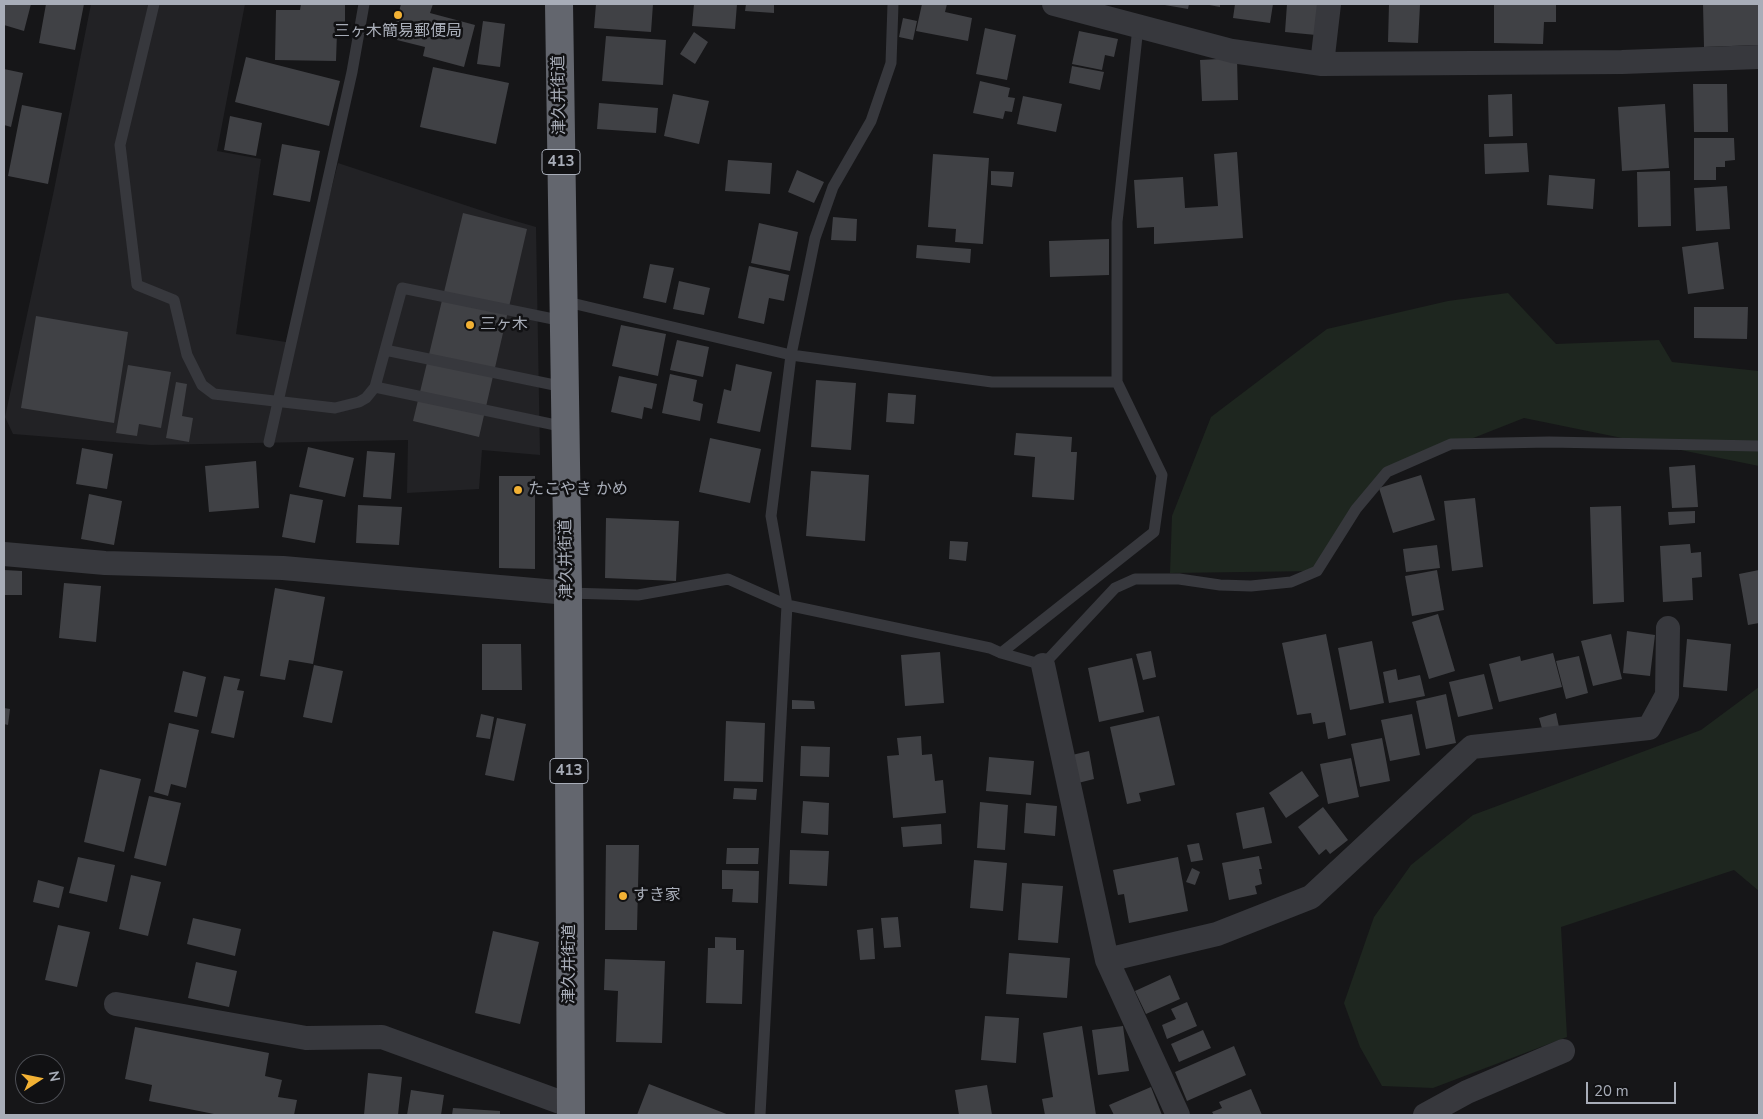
<!DOCTYPE html>
<meta charset="utf-8">
<style>
body{margin:0}
#map{position:relative;width:1763px;height:1119px;overflow:hidden;background:#161618;font-family:"Nunito Sans",sans-serif}
canvas{display:block}
.frame{position:absolute;inset:0;border:5px solid #a8adb8;pointer-events:none}
.north{position:absolute;left:15px;top:1054px;width:50px;height:50px;box-sizing:border-box;background:#111113;border:1px solid #4d4f55;border-radius:50%;rotate:79deg;font-size:14px;font-weight:700;line-height:20px;text-align:center;color:#a8adb8}
.north::after{content:'';display:block;margin:auto;width:18px;height:22px;background:#f2b134;clip-path:polygon(50% 0,100% 100%,50% 72%,0 100%)}
.scale{position:absolute;left:1586px;top:1082px;width:90px;height:22px;box-sizing:border-box;border:2px solid #a8adb8;border-top:0;padding-left:6px;font-size:15px;line-height:18px;white-space:nowrap;color:#a8adb8;-webkit-text-stroke:4px #111113;paint-order:stroke}
</style>
<div id="map">
<canvas width="1763" height="1119"></canvas>
<div class="frame"></div>
<div class="north">N</div>
<div class="scale">20 m</div>
</div>
<script>
const context = document.querySelector('canvas').getContext('2d');
context.lineJoin = 'round';
function fillPath(path, color) { context.fillStyle = color; context.fill(path, 'evenodd'); }
const shape = rows => new Path2D(rows.map(r => 'M' + r).join(''));
function strokePath(path, color, width, dash) { context.strokeStyle = color; context.lineWidth = width; context.lineCap = dash ? 'butt' : 'round'; context.setLineDash(dash || []); context.stroke(path); }
function write(font, color, halo, rows, align = 'center') {
  context.font = font + ' "Nunito Sans","Noto Sans JP",sans-serif'; context.lineWidth = 5; context.setLineDash([]); context.textBaseline = 'middle'; context.strokeStyle = halo; context.fillStyle = color; for (const [text, x, y, turn = 0] of rows) {
    context.save(); context.translate(x, y); context.rotate((+turn || 0) * Math.PI / 180); context.textAlign = isNaN(turn) ? turn : align; if (halo) context.strokeText(text, 0, 0); context.fillText(text, 0, 0); context.restore();
  }
}
const built = shape([
 [91,4,245,4,217,151,261,159,236,334,292,343,338,163,498,216,536,227,540,455,482,450,479,489,407,493,408,440,151,445,13,434,5,417,54,190]
]);
const green = shape([
 [1508,293,1556,344,1659,340,1672,362,1759,371,1759,466,1524,418,1387,472,1317,571,1170,573,1172,516,1211,417,1327,329,1448,301],
 [1759,687,1759,891,1734,870,1561,927,1567,1037,1433,1088,1382,1086,1360,1047,1344,1003,1374,917,1411,865,1473,815,1701,730]
]);
const building = shape([
 [4,4,31,4,24,31,4,25],
 [46,4,84,4,75,50,39,43],
 [301,4,345,4,345,32,337,32,336,61,275,60,276,10,300,10],
 [401,4,433,4,430,13,475,25,464,67,423,56,425,47,397,40,401,24,396,23],
 [596,4,653,4,651,32,594,28],
 [694,4,737,4,735,29,692,26],
 [746,4,774,4,774,13,745,11],
 [922,4,947,4,945,12,972,18,968,41,916,31],
 [1159,4,1189,4,1188,9],
 [1204,4,1220,4,1220,7],
 [1235,4,1273,4,1270,23,1233,18],
 [1287,4,1318,4,1316,35,1285,32],
 [1389,4,1420,5,1418,43,1388,42],
 [1494,4,1556,4,1556,22,1544,22,1543,44,1494,43],
 [1703,4,1759,4,1759,45,1704,47],
 [903,18,917,21,913,40,899,37],
 [483,21,505,24,500,67,477,64],
 [985,28,1016,35,1007,80,976,74],
 [1079,31,1118,39,1114,57,1105,55,1102,70,1072,64],
 [694,32,708,42,695,64,680,54],
 [606,36,666,40,663,85,602,81],
 [246,57,340,81,329,126,235,102],
 [1237,58,1238,100,1202,101,1200,60],
 [1072,66,1104,72,1100,90,1069,83],
 [433,67,509,83,496,144,420,127],
 [4,69,23,73,11,127,4,125],
 [980,81,1010,88,1008,97,1015,98,1012,112,1005,111,1003,119,973,113],
 [1693,84,1727,84,1728,132,1694,132],
 [673,94,709,101,699,144,664,136],
 [1512,94,1513,136,1489,137,1488,95],
 [1023,96,1062,104,1056,132,1017,124],
 [599,103,658,108,656,133,597,129],
 [1665,104,1669,168,1622,171,1618,107],
 [22,105,62,113,48,184,8,176],
 [230,116,262,123,256,156,224,150],
 [1694,138,1734,138,1735,160,1725,161,1725,167,1716,167,1716,180,1694,180],
 [1527,143,1529,172,1485,174,1484,144],
 [282,144,320,151,310,202,273,195],
 [1237,152,1243,238,1154,244,1154,227,1137,228,1134,180,1183,177,1185,208,1218,206,1214,154],
 [933,154,989,158,983,244,955,242,956,229,928,227],
 [728,160,772,163,770,194,725,191],
 [797,170,824,182,814,203,788,192],
 [991,171,1014,172,1012,187,991,185],
 [1670,171,1671,226,1638,227,1637,172],
 [1549,175,1595,179,1593,209,1547,205],
 [1727,186,1730,229,1696,231,1694,188],
 [463,213,527,229,479,437,413,421],
 [833,217,857,219,856,241,831,240],
 [759,223,798,232,790,271,751,263],
 [1109,239,1109,275,1050,277,1049,241],
 [1718,242,1724,289,1688,294,1682,247],
 [917,245,971,249,970,263,916,258],
 [650,264,674,268,666,303,643,298],
 [749,266,789,275,784,301,769,298,764,324,738,318],
 [679,281,710,288,704,315,673,309],
 [1694,307,1748,307,1747,339,1694,338],
 [36,316,128,332,114,423,21,408],
 [621,325,666,334,658,376,612,366],
 [677,340,709,347,703,377,670,370],
 [736,364,772,372,760,432,717,423,724,389,731,391],
 [128,365,171,372,161,428,139,424,137,436,116,433],
 [670,374,697,380,693,401,703,404,700,421,662,413],
 [619,376,657,384,652,409,644,407,642,419,611,412],
 [816,380,856,383,851,450,811,447],
 [176,382,187,384,182,416,193,418,189,442,166,438],
 [888,393,916,395,914,424,886,422],
 [1016,433,1072,437,1071,452,1077,452,1074,500,1032,497,1035,457,1014,455],
 [710,438,761,449,750,503,699,492],
 [308,447,354,458,345,497,299,487],
 [82,448,113,454,107,489,76,484],
 [367,451,395,453,391,499,363,497],
 [256,461,259,508,209,512,205,466],
 [1695,465,1698,507,1672,508,1669,467],
 [811,471,869,475,865,541,806,536],
 [1421,475,1435,520,1393,533,1379,488],
 [499,476,535,476,535,569,499,568],
 [89,494,122,501,114,545,81,539],
 [290,494,323,500,315,543,282,537],
 [1475,498,1483,567,1452,571,1444,501],
 [358,505,402,507,399,545,356,543],
 [1621,506,1624,602,1593,604,1590,507],
 [1695,511,1695,523,1669,525,1668,512],
 [606,518,679,521,676,581,605,578],
 [950,541,968,542,966,561,949,559],
 [1690,544,1691,553,1701,552,1702,577,1692,578,1693,600,1663,602,1660,546],
 [1437,545,1440,568,1406,572,1403,549],
 [4,570,22,571,22,595,4,595],
 [1437,570,1444,610,1412,616,1405,576],
 [1759,570,1759,623,1748,625,1739,574],
 [64,583,101,586,96,642,59,638],
 [275,588,325,597,313,664,289,660,285,680,260,676],
 [1438,614,1455,671,1429,679,1412,622],
 [1627,631,1655,635,1650,676,1623,673],
 [1326,634,1346,735,1328,739,1325,722,1313,724,1311,713,1297,715,1282,643],
 [1611,634,1622,679,1593,686,1581,641],
 [1687,639,1731,644,1727,691,1683,687],
 [1372,641,1384,703,1350,710,1338,648],
 [482,644,521,644,522,690,482,690],
 [1151,651,1156,677,1143,680,1136,654],
 [940,652,944,703,905,706,901,655],
 [1553,653,1562,687,1499,702,1489,664,1520,656,1521,661],
 [1579,656,1588,693,1566,699,1556,661],
 [1132,658,1144,712,1099,722,1088,668],
 [314,665,343,671,332,723,303,717],
 [1396,669,1398,680,1420,675,1425,696,1389,703,1383,672],
 [183,671,206,677,197,717,174,712],
 [1484,674,1493,709,1458,717,1449,682],
 [224,676,240,679,237,690,244,691,234,738,211,733],
 [1446,694,1456,743,1426,749,1416,701],
 [792,700,814,701,815,709,792,709],
 [4,708,10,709,8,725,4,724],
 [1556,713,1559,727,1543,732,1539,718],
 [481,714,494,717,490,739,476,737],
 [1412,714,1420,755,1390,761,1381,720],
 [1159,716,1175,785,1139,793,1141,801,1127,804,1110,727],
 [497,718,526,724,514,781,485,775],
 [726,721,765,723,763,782,724,781],
 [169,723,199,730,186,788,171,784,168,796,154,792],
 [921,736,922,755,932,754,935,781,943,780,946,813,893,818,887,756,899,755,897,738],
 [1382,738,1390,781,1360,787,1351,744],
 [801,746,830,747,829,777,800,776],
 [1089,751,1094,779,1078,783,1072,755],
 [989,757,1034,761,1031,795,986,791],
 [1351,758,1359,797,1328,804,1320,764],
 [100,769,141,779,124,852,84,842],
 [1302,771,1319,796,1286,818,1269,793],
 [734,788,757,789,756,800,733,799],
 [149,796,181,803,166,866,134,858],
 [803,801,829,803,828,835,801,833],
 [980,802,1008,805,1005,850,977,848],
 [1026,803,1057,806,1055,836,1024,833],
 [1264,807,1272,843,1243,849,1236,813],
 [1323,807,1348,840,1330,854,1326,849,1319,855,1298,827],
 [941,824,942,844,903,847,901,827],
 [1199,843,1203,860,1191,862,1187,845],
 [606,845,639,845,637,930,605,930],
 [727,848,759,848,758,864,726,864],
 [790,850,829,851,827,886,789,884],
 [1259,856,1262,869,1259,869,1262,884,1255,886,1257,894,1229,900,1222,863],
 [78,857,115,865,107,902,69,893],
 [1178,857,1188,911,1129,923,1124,894,1118,895,1113,870],
 [974,860,1007,863,1003,911,970,908],
 [1192,868,1200,872,1195,885,1186,882],
 [722,870,759,871,758,903,732,902,733,889,722,889],
 [131,875,161,882,148,936,119,929],
 [38,880,64,887,59,908,33,902],
 [1022,883,1063,886,1058,943,1018,940],
 [898,917,901,947,884,948,881,918],
 [193,918,241,929,235,956,187,944],
 [58,925,90,932,77,987,45,980],
 [873,928,875,959,860,960,857,930],
 [493,931,539,942,520,1024,475,1013],
 [715,937,736,938,736,950,744,950,742,1004,706,1003,708,948,715,948],
 [1009,953,1070,958,1067,998,1006,994],
 [605,959,665,961,662,1043,616,1042,618,991,604,990],
 [196,962,237,971,229,1007,188,998],
 [1170,975,1180,999,1146,1014,1135,991],
 [1187,1002,1197,1026,1167,1039,1162,1025,1176,1019,1171,1009],
 [985,1016,1019,1018,1016,1063,981,1060],
 [1082,1026,1096,1115,1045,1115,1042,1099,1053,1097,1043,1033],
 [1123,1026,1129,1071,1098,1075,1092,1030],
 [135,1027,269,1053,265,1076,282,1080,278,1097,297,1100,294,1115,219,1115,149,1101,152,1085,125,1079],
 [1203,1030,1211,1048,1179,1062,1171,1044],
 [1234,1046,1246,1075,1187,1101,1175,1072],
 [368,1073,402,1077,398,1115,364,1115],
 [649,1084,729,1115,637,1115],
 [987,1085,992,1115,959,1115,955,1090],
 [1151,1087,1162,1115,1114,1115,1109,1105],
 [1251,1089,1262,1115,1214,1115,1212,1112,1222,1108,1219,1102],
 [411,1090,444,1095,441,1115,407,1115],
 [453,1108,500,1111,500,1115,452,1115]
]);
const lane = shape([
 [154,4,120,145,137,285,174,300,187,355,202,385,214,394,335,408,359,402,366,398,375,387,402,288,563,321],
 [563,301,791,355,992,382,1117,382],
 [385,350,564,387],
 [375,387,565,427],
 [269,442,352,72,364,4],
 [568,593,638,595,728,579,787,605,990,648,1001,653,1043,665,1115,588,1135,579,1179,579,1220,585,1251,586,1291,582,1317,571,1356,509,1387,472,1451,444,1549,442,1759,446],
 [1001,653,1154,532,1162,475,1117,382,1117,222,1138,27],
 [760,1115,787,605,771,516,791,355,815,238,833,187,871,121,891,63,893,4]
]);
const street = shape([
 [1054,4,1232,51,1322,64,1622,62,1759,57],
 [1322,64,1329,4],
 [4,554,105,563,283,568,568,593],
 [1043,665,1107,960,1178,1115],
 [1107,960,1217,934,1311,897,1472,747,1649,728,1667,695,1668,628],
 [116,1004,306,1038,382,1037,571,1106],
 [1425,1115,1467,1092,1563,1051]
]);
const highway = shape([
 [559,4,568,593,571,1115]
]);
const markers = [
 [398,15,5,"#f2b134"],
 [470,325,5,"#f2b134"],
 [518,490,5,"#f2b134"],
 [623,896,5,"#f2b134"]
];
const shields = [
 [561,162,38],
 [569,771,38]
];
const shieldNames = [
 ["413",561,162],
 ["413",569,771]
];
const poiNames = [
 ["三ヶ木簡易郵便局",398,32,"center"],
 ["三ヶ木",480,325],
 ["たこやき かめ",528,490],
 ["すき家",633,896]
];
const streetNames = [
 ["津久井街道",560,95,-91],
 ["津久井街道",567,559,-91],
 ["津久井街道",570,964,-90]
];
fillPath(built, '#222225');
fillPath(green, '#1e261f');
fillPath(building, '#404145');
strokePath(lane, '#37383d', 11);
strokePath(street, '#37383d', 24);
strokePath(highway, '#63666e', 28);
for (const [x, y, r, color] of markers) { const dot = new Path2D(); dot.arc(x, y, r, 0, 2 * Math.PI); context.fillStyle = color; context.fill(dot); strokePath(dot, '#111113', 2); }
for (const [x, y, w] of shields) { const box = new Path2D(); box.roundRect(x - w / 2, y - 12.5, w, 25, 4); context.fillStyle = '#111113'; context.fill(box); strokePath(box, '#a8adb8', 1); }
write('bold 15px', '#a8adb8', null, shieldNames);
write('16px', '#a8adb8', '#111113', poiNames, 'left');
write('16px', '#a8adb8', '#111113', streetNames);
</script>
